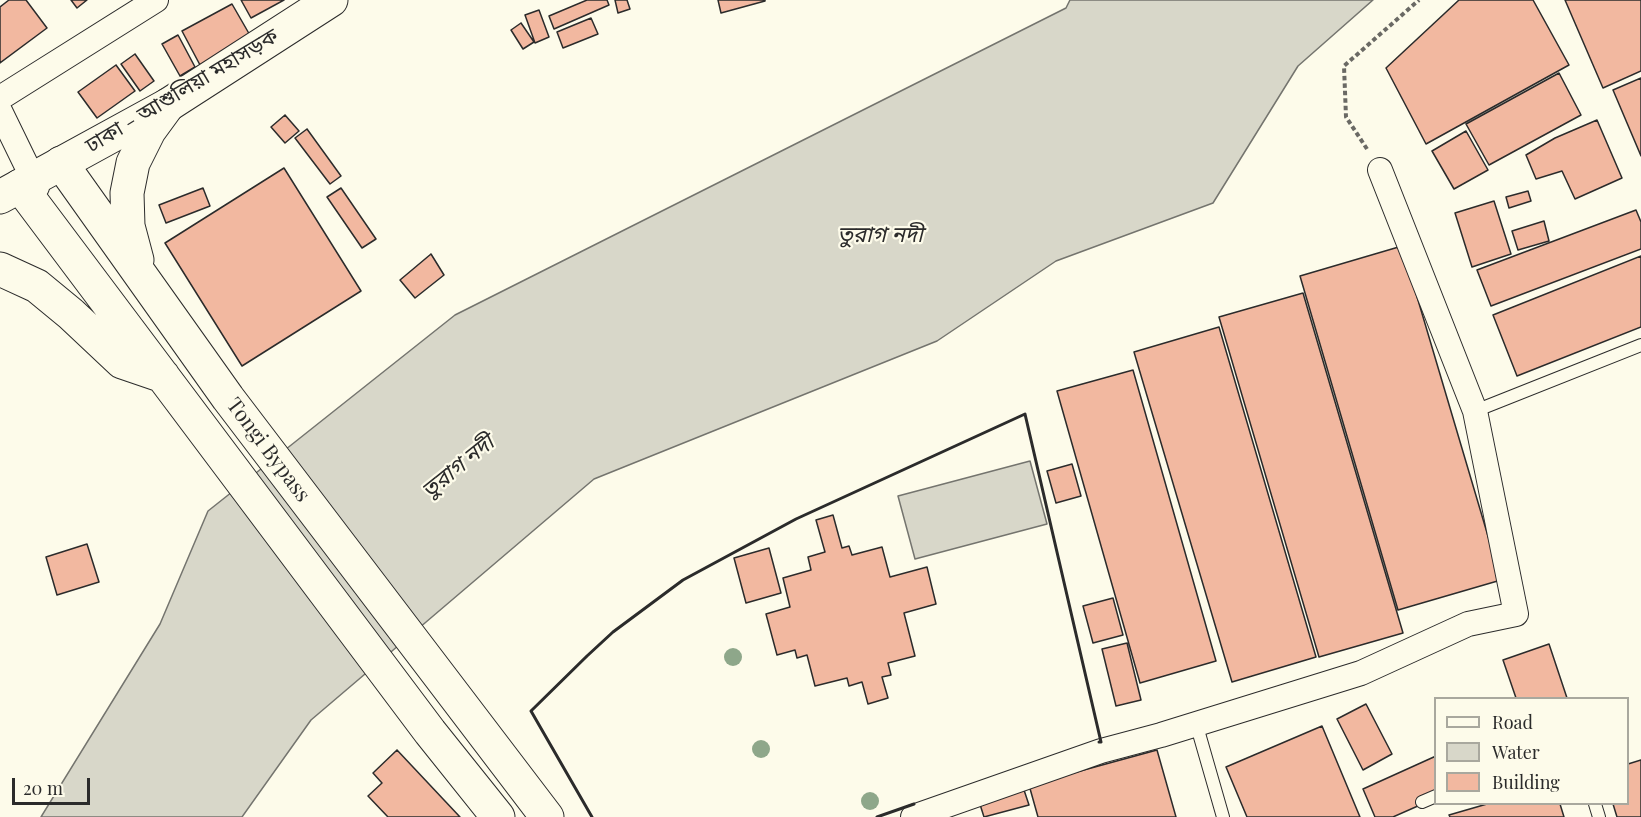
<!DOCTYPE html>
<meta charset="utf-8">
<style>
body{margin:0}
#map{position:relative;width:1641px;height:817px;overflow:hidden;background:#fdfbea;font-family:"Playfair Display",serif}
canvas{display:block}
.legend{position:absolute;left:1434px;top:697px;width:195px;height:108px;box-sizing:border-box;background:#fdfbea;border:2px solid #a9a89e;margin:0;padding:8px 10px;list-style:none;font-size:18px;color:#2b2b2b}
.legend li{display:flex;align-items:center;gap:12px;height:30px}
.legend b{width:30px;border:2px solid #a9a89e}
.scale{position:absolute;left:12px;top:778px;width:78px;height:27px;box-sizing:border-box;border:3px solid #2b2b2b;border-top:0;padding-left:8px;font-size:18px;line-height:21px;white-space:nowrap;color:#2b2b2b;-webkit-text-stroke:4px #fdfbea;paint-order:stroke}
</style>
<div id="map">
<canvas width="1641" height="817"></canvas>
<ul class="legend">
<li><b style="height:8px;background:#fdfbea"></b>Road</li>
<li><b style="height:16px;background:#d8d7c9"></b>Water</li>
<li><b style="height:16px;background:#f2b8a0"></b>Building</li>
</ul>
<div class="scale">20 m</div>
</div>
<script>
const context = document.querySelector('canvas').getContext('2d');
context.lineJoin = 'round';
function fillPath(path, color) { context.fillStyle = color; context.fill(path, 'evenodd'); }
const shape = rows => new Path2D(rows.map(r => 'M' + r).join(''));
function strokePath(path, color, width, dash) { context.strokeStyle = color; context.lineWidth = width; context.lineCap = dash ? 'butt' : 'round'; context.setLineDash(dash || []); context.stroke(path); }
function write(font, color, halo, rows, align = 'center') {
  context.font = font + ' "Playfair Display","Noto Sans Bengali",serif'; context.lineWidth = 4.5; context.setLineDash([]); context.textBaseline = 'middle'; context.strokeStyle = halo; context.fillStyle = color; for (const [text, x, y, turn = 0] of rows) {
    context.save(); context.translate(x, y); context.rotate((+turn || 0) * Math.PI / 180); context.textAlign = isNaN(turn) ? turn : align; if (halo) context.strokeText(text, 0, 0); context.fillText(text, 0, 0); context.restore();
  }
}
const water = shape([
 [1070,0,1373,0,1298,66,1213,203,1056,261,937,341,594,479,311,720,242,817,41,817,160,624,208,511,455,315,1066,8,1070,0],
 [1030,461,1047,524,915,559,898,496,1030,461]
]);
const building = shape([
 [9,0,26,0,47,28,0,63,0,7,9,0],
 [71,0,87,0,77,8,71,0],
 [241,0,284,0,251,18,241,0],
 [587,0,607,0,609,5,554,29,549,16,587,0],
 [615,0,627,0,630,9,618,13,615,0],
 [718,0,765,0,765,1,721,13,718,0],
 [1459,0,1533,0,1569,65,1426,144,1386,68,1459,0],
 [1565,0,1641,0,1641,71,1603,88,1565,0],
 [232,4,251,37,200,65,182,31,232,4],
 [539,10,549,37,535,43,525,15,539,10],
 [591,18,598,34,563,48,557,32,591,18],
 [521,23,534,42,523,49,511,30,521,23],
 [178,35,195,67,180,76,162,44,178,35],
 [135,54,154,81,140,91,121,64,135,54],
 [116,65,135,91,97,118,78,92,116,65],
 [1559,73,1581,115,1489,165,1466,124,1559,73],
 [1641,78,1641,156,1613,90,1641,78],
 [285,115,299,131,285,143,271,127,285,115],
 [1597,120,1622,178,1575,199,1562,171,1536,179,1526,155,1555,138,1597,120],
 [307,129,341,176,330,184,295,138,307,129],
 [1466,131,1488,170,1454,189,1432,151,1466,131],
 [284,168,361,291,242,366,165,243,284,168],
 [203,188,210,206,166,223,159,205,203,188],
 [341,188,376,239,362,248,327,197,341,188],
 [1528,191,1531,201,1509,208,1506,197,1528,191],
 [1494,201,1511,254,1472,267,1455,213,1494,201],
 [1636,210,1641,222,1641,249,1491,306,1477,270,1636,210],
 [1544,221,1549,241,1518,250,1512,231,1544,221],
 [1402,246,1501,580,1398,610,1300,276,1402,246],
 [431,254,444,275,415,298,400,280,431,254],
 [1641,256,1641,327,1517,376,1493,315,1641,256],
 [1303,293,1403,633,1319,657,1219,317,1303,293],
 [1219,327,1316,657,1232,682,1134,352,1219,327],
 [1133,370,1216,661,1140,683,1057,391,1133,370],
 [1072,464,1081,496,1056,503,1047,471,1072,464],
 [833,515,842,548,849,546,852,555,882,547,890,577,927,567,936,604,904,613,915,656,888,663,891,675,882,677,888,698,868,704,862,682,849,686,847,678,815,686,807,655,797,658,795,650,777,655,766,614,790,607,783,578,811,570,808,557,825,552,816,520,833,515],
 [87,544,99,582,57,595,46,557,87,544],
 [769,548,781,593,746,603,734,558,769,548],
 [1113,598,1123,635,1093,643,1083,606,1113,598],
 [1127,643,1141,700,1116,706,1102,649,1127,643],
 [1549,644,1567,698,1516,698,1503,660,1549,644],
 [1366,704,1392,754,1363,770,1337,719,1366,704],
 [1322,726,1360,817,1247,817,1226,767,1322,726],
 [397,750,460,817,388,817,368,796,382,783,373,773,397,750],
 [1157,750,1176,817,1038,817,1029,785,1157,750],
 [1436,756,1436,798,1393,817,1375,817,1363,789,1436,756],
 [1641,760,1641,817,1617,817,1613,804,1628,804,1628,764,1641,760],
 [1022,784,1029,805,984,817,978,798,1022,784],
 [1487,804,1560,804,1564,817,1450,817,1449,815,1487,804]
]);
const path = shape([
 [1367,149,1346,117,1344,66,1419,0]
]);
const service = shape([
 [1475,411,1641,345],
 [1196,723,1223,817],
 [1422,802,1436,796],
 [1595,804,1599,817]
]);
const minor = shape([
 [0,98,156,0],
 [0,111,37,187],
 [913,817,1101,751,1161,735,1361,673,1468,624,1516,614,1475,411,1380,170]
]);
const primary = shape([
 [61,163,228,398,547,817],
 [20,186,430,732,498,817],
 [137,260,128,226,127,193,133,163,149,131,168,105],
 [0,269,37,286,71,314,122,362,163,376]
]);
const trunk = shape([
 [0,197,168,105,331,0]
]);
const wall = shape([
 [592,817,531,711,587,656,613,632,683,580,796,519,1025,414,1101,742,1099,742],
 [877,817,914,804]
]);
const trees = [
 [733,657],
 [761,749],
 [870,801]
];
const streetNames = [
 ["ঢাকা - আশুলিয়া মহাসড়ক",182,91,-31],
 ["Tongi Bypass",268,450,53]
];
const waterNames = [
 ["তুরাগ নদী",880,235],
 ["তুরাগ নদী",458,467,-39]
];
fillPath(water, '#d8d7c9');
strokePath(water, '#74746e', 1.5);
fillPath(building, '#f2b8a0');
strokePath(building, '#2b2b2b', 1.5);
strokePath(service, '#2b2b2b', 14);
strokePath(minor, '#2b2b2b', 26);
strokePath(primary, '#2b2b2b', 35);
strokePath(trunk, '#2b2b2b', 35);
strokePath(path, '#6a6964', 4, [4.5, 3]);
strokePath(service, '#fdfbea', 12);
strokePath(minor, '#fdfbea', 24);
strokePath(primary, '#fdfbea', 33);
strokePath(trunk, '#fdfbea', 33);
strokePath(wall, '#2b2b2b', 3);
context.fillStyle = '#8ea78a';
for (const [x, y] of trees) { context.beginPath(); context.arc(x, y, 9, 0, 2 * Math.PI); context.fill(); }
write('21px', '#2b2b2b', '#fdfbea', streetNames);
write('italic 22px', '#2b2b2b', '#fdfbea', waterNames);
</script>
